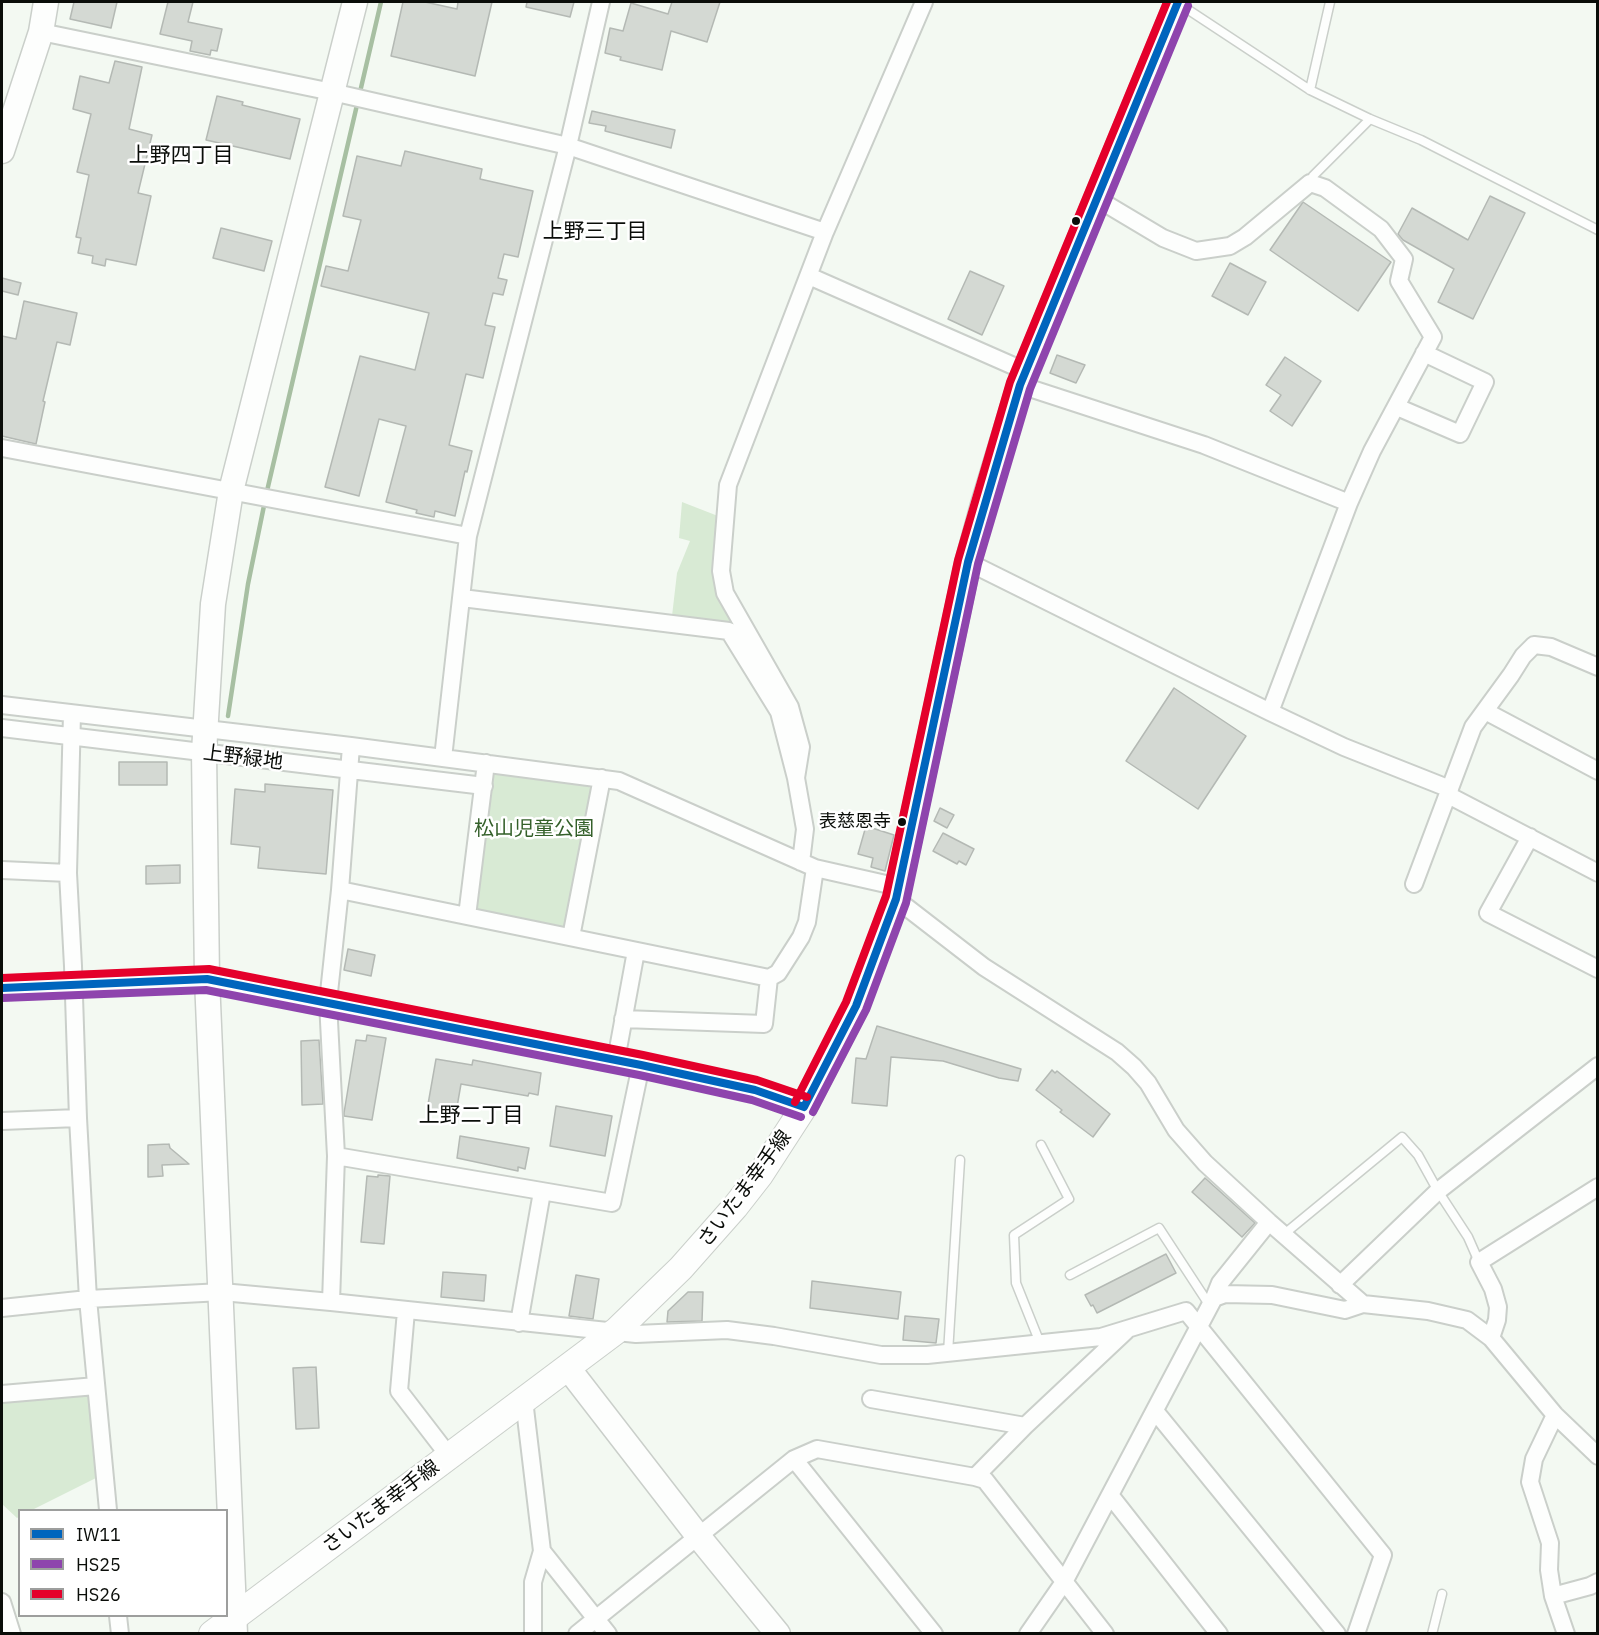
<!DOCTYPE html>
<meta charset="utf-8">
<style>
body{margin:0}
#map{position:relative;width:1599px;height:1635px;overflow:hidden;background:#f3f9f2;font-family:"IBM Plex Sans",sans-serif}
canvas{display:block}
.frame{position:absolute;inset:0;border:3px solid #0a0d09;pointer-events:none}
.legend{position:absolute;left:18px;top:1509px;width:210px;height:108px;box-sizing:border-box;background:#fff;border:2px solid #9d9e9d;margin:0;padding:8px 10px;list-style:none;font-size:18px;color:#0a0d09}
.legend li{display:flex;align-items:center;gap:12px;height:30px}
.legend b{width:30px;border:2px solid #9d9e9d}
</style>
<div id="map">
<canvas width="1599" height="1635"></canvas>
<div class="frame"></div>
<ul class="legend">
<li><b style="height:8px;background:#0065bd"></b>IW11</li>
<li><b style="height:8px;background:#8e44ad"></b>HS25</li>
<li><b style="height:8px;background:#e4002b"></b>HS26</li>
</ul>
</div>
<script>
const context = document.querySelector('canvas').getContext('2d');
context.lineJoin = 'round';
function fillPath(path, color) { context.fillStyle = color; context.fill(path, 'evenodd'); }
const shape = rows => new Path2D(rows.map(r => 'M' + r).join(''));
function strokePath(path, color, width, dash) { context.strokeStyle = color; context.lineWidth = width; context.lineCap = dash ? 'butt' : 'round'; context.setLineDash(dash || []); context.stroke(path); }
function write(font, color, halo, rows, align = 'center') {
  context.font = font + ' "IBM Plex Sans","Noto Sans JP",sans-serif'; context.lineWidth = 5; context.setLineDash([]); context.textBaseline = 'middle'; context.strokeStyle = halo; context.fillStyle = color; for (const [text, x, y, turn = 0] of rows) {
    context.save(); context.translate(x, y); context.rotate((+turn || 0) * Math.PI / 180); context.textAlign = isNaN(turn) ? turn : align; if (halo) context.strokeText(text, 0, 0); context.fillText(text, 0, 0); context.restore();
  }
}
const green = shape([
 [682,502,718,516,714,562,716,593,735,627,672,616,677,573,690,541,679,538],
 [494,772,584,783,592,789,568,922,561,927,481,913,473,907,490,780],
 [85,1394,91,1398,98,1477,32,1510,20,1510,19,1517,17,1518,2,1504,2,1400]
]);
const stream = shape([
 [228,716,248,584,267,491,381,2]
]);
const building = shape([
 [74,2,117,2,111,28,70,19,74,2],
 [168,2,193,2,188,22,222,29,217,51,211,50,210,55,190,51,192,41,160,34,168,2],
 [403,2,425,2,457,9,458,2,492,2,475,76,391,56,403,2],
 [527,2,574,2,570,17,526,7,527,2],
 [672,2,720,2,707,42,671,31,662,70,620,60,621,57,605,53,610,28,623,31,631,3,668,14,672,2],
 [115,61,142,67,129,129,152,135,138,193,151,196,136,265,106,259,105,266,92,263,93,256,78,253,81,238,76,237,89,175,77,172,91,114,73,109,80,76,109,83,115,61],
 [217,96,243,102,242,105,300,119,290,159,206,140,217,96],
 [592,111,675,130,671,148,605,131,606,126,589,123,592,111],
 [405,151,482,169,480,179,533,191,518,257,504,254,498,278,507,280,503,295,493,293,485,325,495,327,483,378,466,374,449,445,472,451,467,472,465,471,455,516,435,511,434,517,416,513,417,510,386,502,406,426,379,419,359,496,325,487,360,356,415,370,429,313,321,286,326,266,348,271,361,220,343,216,357,156,401,166,405,151],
 [1490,196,1525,213,1473,319,1438,302,1454,269,1403,240,1398,234,1412,208,1468,240,1490,196],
 [1303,202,1391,262,1358,311,1270,250,1303,202],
 [221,228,272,241,264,271,213,258,221,228],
 [1230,263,1266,282,1248,315,1212,296,1230,263],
 [970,271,1004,286,982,335,948,319,970,271],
 [2,278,21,283,18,295,2,291,2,278],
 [24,301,77,313,70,345,57,342,43,401,45,402,36,444,2,436,2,336,16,339,24,301],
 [1057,355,1085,365,1076,383,1050,373,1057,355],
 [1285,357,1321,381,1292,426,1270,411,1281,395,1266,385,1285,357],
 [1174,688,1246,736,1198,809,1126,761,1174,688],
 [119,762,167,762,167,785,119,785,119,762],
 [265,784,333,790,326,874,258,868,260,847,231,844,235,789,265,792,265,784],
 [940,808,954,815,947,828,934,821,940,808],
 [866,826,894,835,885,871,871,867,873,858,858,854,866,826],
 [943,833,974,849,966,865,959,861,957,864,933,851,943,833],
 [180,865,180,883,146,884,146,866,180,865],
 [348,949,375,955,371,976,344,970,348,949],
 [877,1026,1021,1069,1018,1081,999,1078,943,1061,891,1057,887,1106,852,1103,856,1058,866,1059,877,1026],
 [367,1035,386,1038,372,1120,344,1116,344,1113,356,1040,366,1041,367,1035],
 [319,1040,323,1104,302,1105,301,1041,319,1040],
 [436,1059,472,1065,473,1060,541,1073,538,1095,529,1093,528,1096,461,1084,454,1124,442,1122,443,1113,427,1110,436,1059],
 [1052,1070,1055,1073,1057,1071,1110,1114,1093,1137,1060,1112,1062,1110,1036,1090,1052,1070],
 [556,1106,612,1116,605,1156,550,1146,556,1106],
 [460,1136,529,1148,525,1169,518,1167,518,1171,457,1158,460,1136],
 [169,1144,170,1148,189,1164,162,1165,163,1176,148,1177,148,1145,169,1144],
 [378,1175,390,1176,384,1244,361,1242,367,1176,378,1177,378,1175],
 [1205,1178,1255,1223,1242,1237,1192,1192,1205,1178],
 [1166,1254,1176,1273,1097,1313,1093,1305,1091,1306,1085,1295,1166,1254],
 [443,1272,486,1275,484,1301,441,1297,443,1272],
 [576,1275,599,1279,593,1319,569,1316,576,1275],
 [812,1281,901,1292,898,1319,810,1308,812,1281],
 [688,1292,703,1292,702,1321,667,1322,668,1311,688,1292],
 [905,1316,939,1319,936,1343,903,1340,905,1316],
 [316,1367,319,1428,296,1429,293,1368,316,1367]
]);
const lane = shape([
 [1181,5,1310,90,1370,119,1421,140,1598,230],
 [1310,90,1330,2],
 [1310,183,1313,176,1370,119],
 [1283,1235,1402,1137,1418,1155,1438,1191,1468,1237,1479,1262],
 [1070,1275,1159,1228,1210,1306],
 [1040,1343,1016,1283,1014,1235,1069,1199,1041,1145],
 [948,1353,960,1160],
 [1432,1634,1442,1594]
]);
const street = shape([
 [41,32,332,92,568,146,825,232],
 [1096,198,1163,238,1196,251,1230,246,1245,237,1310,183,1325,188,1381,229,1404,259,1399,281,1433,337,1372,451,1349,503,1270,712],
 [809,276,1025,371],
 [1020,385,1204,445,1349,503],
 [1397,407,1460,434,1485,382,1424,353],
 [2,448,468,536],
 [968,562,1270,712,1344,747,1450,789],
 [462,598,729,631,779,712,796,778,805,829,801,862],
 [2,705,351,746,619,781,815,868,899,887],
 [1485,711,1598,771],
 [72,714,68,873,73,966,78,1118,88,1299,108,1510],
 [2,728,484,786],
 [443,758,468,536,568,146,601,2],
 [796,778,801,747,790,707,725,593,721,571,728,485,825,232,924,2],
 [1448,795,1598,873],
 [1530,837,1488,913,1598,969],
 [2,870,68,873],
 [1414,884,1473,727,1511,675,1523,656,1534,645,1551,647,1598,667],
 [340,890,769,978,778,973,801,937,807,922,815,868],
 [896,899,984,967,1117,1052,1134,1067,1148,1083,1176,1130,1205,1163,1269,1222,1363,1304],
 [467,916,486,763],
 [571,937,602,778],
 [623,1019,764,1024,769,978],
 [616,1060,636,951],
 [2,1121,78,1118],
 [336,1156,612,1203,641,1065],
 [1340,1285,1438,1191,1598,1066],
 [1214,1298,1220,1283,1269,1222],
 [331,1302,336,1156,328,1002,340,890,351,746],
 [2,1308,88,1299,222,1292,331,1302,636,1334,727,1330,774,1336,881,1355,927,1355,1101,1337,1186,1311,1383,1555,1356,1634],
 [406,1311,399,1391,449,1456],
 [519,1323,542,1192],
 [1491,1338,1497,1320,1498,1307,1493,1289,1479,1262,1598,1187],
 [2,1394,96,1386],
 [871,1399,1025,1426],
 [524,1400,542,1551,533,1582,533,1634],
 [1155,1411,1337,1634],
 [1555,1415,1534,1459,1530,1482,1550,1543,1549,1570,1553,1596,1566,1634],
 [794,1459,934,1634],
 [975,1477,1025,1426,1126,1331],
 [1110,1495,1219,1634],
 [542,1551,608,1634],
 [1553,1596,1590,1586,1598,1582],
 [2,1602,12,1634],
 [118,1616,120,1634],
 [577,1634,794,1459,817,1449,975,1477,985,1480,1105,1634],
 [1028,1634,1064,1582,1214,1298,1225,1294,1272,1295,1345,1310,1363,1304,1428,1311,1467,1320,1491,1338,1555,1415,1598,1456]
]);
const secondary = shape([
 [2,151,41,32,46,2],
 [2,988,207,979,641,1065,755,1090,804,1107],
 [568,1368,698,1536,778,1634],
 [235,1634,207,979,204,752,213,604,231,491,355,2]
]);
const primary = shape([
 [212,1634,616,1331,681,1268,735,1207,760,1175,804,1107,856,1006,896,899,968,562,984,503,1020,385,1178,2]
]);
const bus1 = shape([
 [2,988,207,979,641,1065,755,1090,804,1107],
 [804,1107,856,1006,896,899,968,562,1020,385,1178,2]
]);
const bus2 = shape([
 [2,998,206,990,639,1075,752,1100,801,1117],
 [813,1112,866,1010,906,903,978,564,1030,389,1188,6]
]);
const bus3 = shape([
 [2,978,209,969,643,1055,757,1080,807,1097],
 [795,1102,846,1002,886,896,958,560,1010,382,1167,2]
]);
const markers = [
 [1076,221,5,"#0a0d09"],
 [902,822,5,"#0a0d09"]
];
const busNames = [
 ["表慈恩寺",891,822]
];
const streetNames = [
 ["上野緑地",243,758,7],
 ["さいたま幸手線",745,1189,-53],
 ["さいたま幸手線",381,1507,-37]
];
const parkNames = [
 ["松山児童公園",534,829]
];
const neighbourhoodNames = [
 ["上野四丁目",181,156],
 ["上野三丁目",595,232],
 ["上野二丁目",471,1116]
];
fillPath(green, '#d8ead4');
strokePath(stream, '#a7bfa2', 4.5);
fillPath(building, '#d4d9d3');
strokePath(building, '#b4b9b4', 1.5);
strokePath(lane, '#cacfca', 11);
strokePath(street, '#cacfca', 20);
strokePath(secondary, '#cacfca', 27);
strokePath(primary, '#cacfca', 28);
strokePath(lane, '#fdfefd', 8);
strokePath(street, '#fdfefd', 16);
strokePath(secondary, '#fdfefd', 24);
strokePath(primary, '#fdfefd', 26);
strokePath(bus1, '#0065bd', 8);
strokePath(bus2, '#8e44ad', 8);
strokePath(bus3, '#e4002b', 8);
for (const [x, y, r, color] of markers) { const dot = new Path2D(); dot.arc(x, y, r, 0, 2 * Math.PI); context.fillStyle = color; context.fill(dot); strokePath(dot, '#fff', 2); }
write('18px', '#0a0d09', '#fff', busNames, 'right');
write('20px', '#0a0d09', '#fff', streetNames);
write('20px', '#34602a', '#fff', parkNames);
write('21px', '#0a0d09', '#fff', neighbourhoodNames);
</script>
